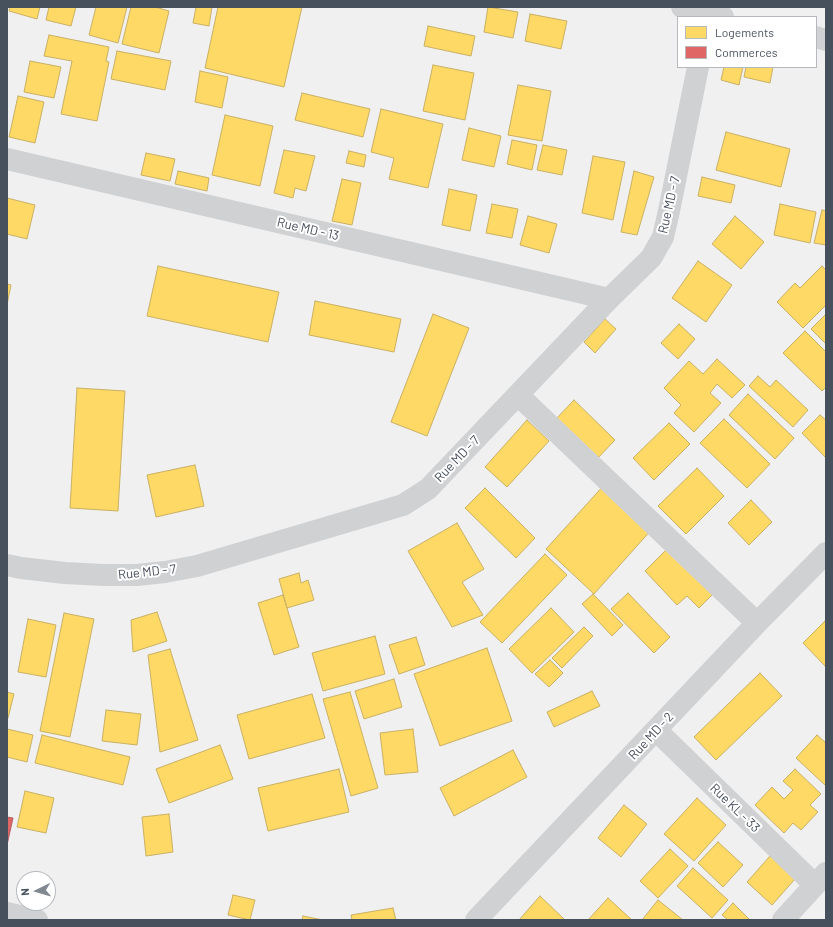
<!DOCTYPE html>
<style>
body{margin:0}
#map{position:relative;width:833px;height:927px;overflow:hidden;background:#f1f0f0;font-family:Barlow,sans-serif}
canvas{display:block}
.frame{position:absolute;inset:0;border:8px solid #47505d;pointer-events:none}
.legend{position:absolute;left:677px;top:16px;width:140px;height:52px;box-sizing:border-box;background:#fff;border:1px solid #b5b9be;margin:0;padding:5px 7px;list-style:none;font-size:12px;color:#47505d}
.legend li{display:flex;align-items:center;gap:8px;height:20px}
.legend b{width:20px;border:1px solid #b5b9be}
.north{position:absolute;left:16px;top:871px;width:40px;height:40px;box-sizing:border-box;background:#fff;border:1px solid #b5b9be;border-radius:50%;rotate:265deg;font-size:11px;font-weight:700;line-height:16px;text-align:center;color:#47505d}
.north::after{content:'';display:block;margin:auto;width:14px;height:18px;background:#828890;clip-path:polygon(50% 0,100% 100%,50% 72%,0 100%)}
</style>
<div id="map">
<canvas width="833" height="927"></canvas>
<div class="frame"></div>
<ul class="legend">
<li><b style="height:11px;background:#ffd966"></b>Logements</li>
<li><b style="height:11px;background:#e06666"></b>Commerces</li>
</ul>
<div class="north">N</div>
</div>
<script>
const context = document.querySelector('canvas').getContext('2d');
context.lineJoin = 'round';
function fillPath(path, color) { context.fillStyle = color; context.fill(path, 'evenodd'); }
const shape = rows => new Path2D(rows.map(r => 'M' + r).join(''));
function strokePath(path, color, width, dash) { context.strokeStyle = color; context.lineWidth = width; context.lineCap = dash ? 'butt' : 'round'; context.setLineDash(dash || []); context.stroke(path); }
function write(font, color, halo, rows, align = 'center') {
  context.font = font + ' Barlow,sans-serif'; context.lineWidth = 4; context.setLineDash([]); context.textBaseline = 'middle'; context.strokeStyle = halo; context.fillStyle = color; for (const [text, x, y, turn = 0] of rows) {
    context.save(); context.translate(x, y); context.rotate((+turn || 0) * Math.PI / 180); context.textAlign = isNaN(turn) ? turn : align; if (halo) context.strokeText(text, 0, 0); context.fillText(text, 0, 0); context.restore();
  }
}
const homes = shape([
 [10,7,40,7,37,19,9,11,10,7],
 [49,7,76,7,71,26,46,20,49,7],
 [96,7,127,7,118,43,89,35,96,7],
 [131,7,155,7,169,11,159,53,122,44,131,7],
 [196,7,212,7,209,26,193,23,196,7],
 [218,7,302,7,284,87,205,68,218,7],
 [488,7,518,12,513,38,484,32,488,7],
 [530,14,567,21,561,49,525,41,530,14],
 [428,26,475,36,471,56,424,46,428,26],
 [49,35,109,47,106,61,109,62,97,121,61,114,72,61,44,56,49,35],
 [117,51,171,61,165,90,111,79,117,51],
 [30,61,61,67,54,98,24,92,30,61],
 [433,65,474,73,465,120,423,111,433,65],
 [724,67,743,67,739,85,721,80,724,67],
 [746,67,773,67,770,83,744,77,746,67],
 [200,71,228,77,222,108,195,102,200,71],
 [518,85,551,91,542,141,508,135,518,85],
 [302,93,370,109,363,137,295,120,302,93],
 [18,96,44,102,35,143,9,137,18,96],
 [381,109,443,124,428,188,389,179,394,158,371,152,381,109],
 [225,115,273,126,260,186,212,175,225,115],
 [469,128,501,136,494,167,462,160,469,128],
 [726,132,790,149,781,187,716,170,726,132],
 [512,140,537,145,532,170,507,164,512,140],
 [543,145,567,150,562,175,537,170,543,145],
 [284,150,315,156,306,191,295,188,293,198,274,193,284,150],
 [349,151,366,155,364,167,346,163,349,151],
 [146,153,175,159,170,181,141,175,146,153],
 [593,156,625,162,613,220,582,213,593,156],
 [178,171,209,178,207,191,175,184,178,171],
 [634,171,654,177,637,235,621,232,634,171],
 [702,177,735,185,731,203,698,196,702,177],
 [342,179,361,183,352,225,332,221,342,179],
 [449,189,477,195,470,231,442,225,449,189],
 [7,198,35,205,27,239,7,234,7,198],
 [492,204,518,209,512,238,486,233,492,204],
 [780,204,816,212,810,243,774,235,780,204],
 [822,210,826,211,826,245,814,243,822,210],
 [528,216,557,224,549,253,520,245,528,216],
 [735,216,764,242,741,269,712,244,735,216],
 [698,261,732,285,706,322,672,298,698,261],
 [158,266,279,292,268,342,147,316,158,266],
 [822,266,826,270,826,305,803,328,777,302,795,283,800,288,822,266],
 [7,284,11,285,7,305,7,284],
 [315,301,401,319,394,352,309,335,315,301],
 [433,314,469,328,427,436,391,422,433,314],
 [826,314,826,344,811,329,826,314],
 [605,319,616,329,595,353,584,342,605,319],
 [679,324,695,339,678,359,661,343,679,324],
 [805,331,826,352,826,387,822,391,783,353,805,331],
 [717,359,745,385,732,398,717,384,710,393,721,403,694,432,674,413,681,405,664,388,689,361,703,374,717,359],
 [758,376,770,387,776,380,808,410,793,427,749,386,758,376],
 [77,388,125,391,118,511,70,508,77,388],
 [748,394,794,438,775,459,729,415,748,394],
 [574,400,615,440,596,460,555,420,574,400],
 [820,415,826,420,826,458,802,433,820,415],
 [724,419,770,464,747,488,700,443,724,419],
 [527,420,549,441,507,487,485,467,527,420],
 [669,423,690,444,654,480,633,458,669,423],
 [195,465,204,506,156,517,147,475,195,465],
 [697,468,724,496,686,534,658,506,697,468],
 [605,484,653,528,594,594,546,549,605,484],
 [485,488,535,538,516,558,465,508,485,488],
 [751,500,772,522,749,545,728,523,751,500],
 [457,523,484,569,462,582,483,615,452,627,408,551,457,523],
 [670,546,715,592,699,608,687,596,677,605,645,571,670,546],
 [545,554,567,575,502,643,480,622,545,554],
 [299,573,301,583,308,580,314,600,287,608,279,579,299,573],
 [628,593,670,637,654,653,611,609,628,593],
 [593,594,623,625,612,636,582,604,593,594],
 [283,595,299,647,274,655,258,603,283,595],
 [551,608,574,632,532,673,509,649,551,608],
 [157,612,167,641,133,652,131,620,157,612],
 [64,613,94,619,70,737,40,731,64,613],
 [28,619,56,625,46,677,18,672,28,619],
 [825,621,826,622,826,667,803,643,825,621],
 [584,627,593,636,562,668,552,658,584,627],
 [375,636,385,674,323,691,312,653,375,636],
 [416,637,425,665,399,674,389,645,416,637],
 [487,648,512,721,440,746,414,674,487,648],
 [170,649,198,740,160,752,148,655,170,649],
 [550,660,563,673,549,687,535,674,550,660],
 [760,673,782,696,716,760,694,737,760,673],
 [394,679,402,707,364,719,355,691,394,679],
 [592,691,600,706,554,727,547,712,592,691],
 [7,692,14,694,8,718,7,718,7,692],
 [350,692,378,788,351,796,323,699,350,692],
 [312,694,325,738,249,759,237,715,312,694],
 [106,710,141,714,137,745,102,741,106,710],
 [7,729,33,735,27,762,7,757,7,729],
 [413,729,418,772,385,775,380,733,413,729],
 [42,735,130,757,123,785,35,763,42,735],
 [817,735,826,743,826,786,796,758,817,735],
 [220,745,233,779,169,803,156,769,220,745],
 [513,750,527,777,454,816,440,788,513,750],
 [339,769,349,812,268,831,258,788,339,769],
 [795,769,821,794,810,805,818,812,801,830,793,823,784,833,755,805,772,787,784,799,793,790,783,781,795,769],
 [25,791,54,798,46,833,17,827,25,791],
 [697,798,726,825,694,861,664,834,697,798],
 [624,805,647,824,621,857,598,838,624,805],
 [169,814,173,852,146,856,142,817,169,814],
 [718,842,743,865,723,887,698,863,718,842],
 [670,849,688,866,658,898,640,881,670,849],
 [770,856,795,879,772,905,747,882,770,856],
 [693,868,728,900,712,918,677,886,693,868],
 [233,895,255,900,250,920,228,915,233,895],
 [540,896,565,920,519,920,540,896],
 [608,898,632,920,588,920,608,898],
 [658,900,683,920,642,920,658,900],
 [733,903,750,920,728,920,722,915,733,903],
 [393,908,396,920,352,920,351,915,393,908],
 [303,916,323,920,302,920,303,916]
]);
const shops = shape([
 [7,817,13,818,7,845,7,817]
]);
const minor = shape([
 [682,7,723,17],
 [816,37,826,40],
 [7,159,609,299],
 [518,395,757,623],
 [7,565,21,568,65,573,103,575,137,575,165,572,197,566,403,505,428,489,609,299,651,258,663,237,669,211,698,67],
 [656,730,815,885],
 [7,913,37,920],
 [476,920,757,623,826,553],
 [783,920,826,873]
]);
const streetNames = [
 ["Rue MD - 7",669,205,-77],
 ["Rue MD - 13",308,229,13],
 ["Rue MD - 7",457,459,-46],
 ["Rue MD - 7",147,572,-6],
 ["Rue MD - 2",651,736,-47],
 ["Rue KL - 33",735,808,44]
];
fillPath(homes, '#ffd966');
strokePath(homes, '#c8b063', 1);
fillPath(shops, '#e06666');
strokePath(shops, '#b25f63', 1);
strokePath(minor, '#cfd1d3', 22);
write('13px', '#47505d', '#fff', streetNames);
</script>
